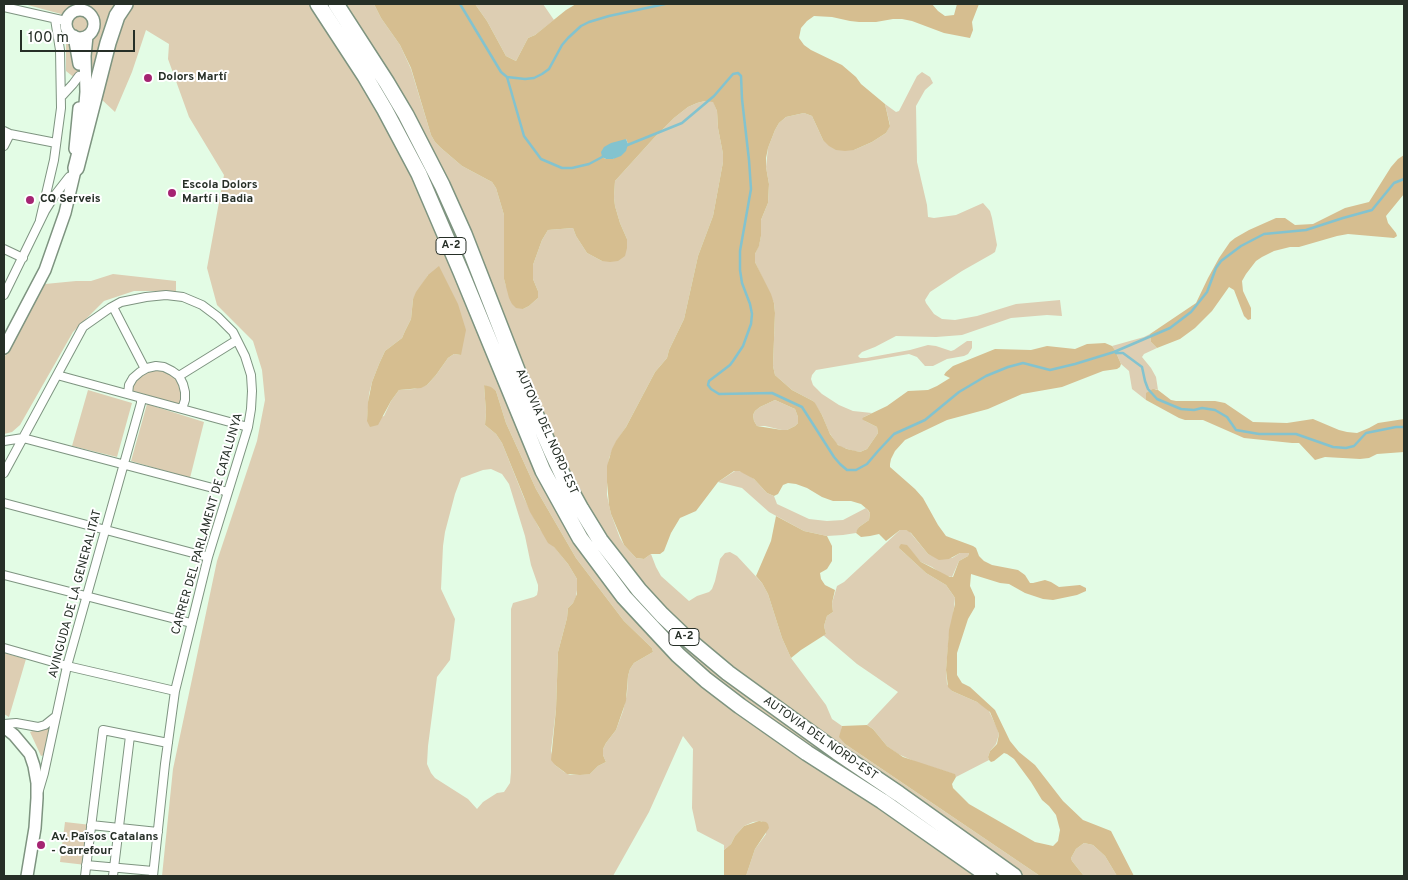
<!DOCTYPE html>
<meta charset="utf-8">
<style>
body{margin:0}
#map{position:relative;width:1408px;height:880px;overflow:hidden;background:#e3fce5;font-family:Overpass,sans-serif}
canvas{display:block}
.frame{position:absolute;inset:0;border:5px solid #262f27;pointer-events:none}
.scale{position:absolute;left:20px;top:30px;width:115px;height:22px;box-sizing:border-box;border:2px solid #262f27;border-top:0;padding-left:6px;font-size:15px;line-height:18px;white-space:nowrap;color:#262f27;-webkit-text-stroke:4px #fff;paint-order:stroke}
</style>
<div id="map">
<canvas width="1408" height="880"></canvas>
<div class="frame"></div>
<div class="scale">100 m</div>
</div>
<script>
const context = document.querySelector('canvas').getContext('2d');
context.lineJoin = 'round';
function fillPath(path, color) { context.fillStyle = color; context.fill(path, 'evenodd'); }
const shape = rows => new Path2D(rows.map(r => 'M' + r).join(''));
function strokePath(path, color, width, dash) { context.strokeStyle = color; context.lineWidth = width; context.lineCap = dash ? 'butt' : 'round'; context.setLineDash(dash || []); context.stroke(path); }
function write(font, color, halo, rows, align = 'center') {
  context.font = font + ' Overpass,sans-serif'; context.lineWidth = 4; context.setLineDash([]); context.textBaseline = 'middle'; context.strokeStyle = halo; context.fillStyle = color; for (const [text, x, y, turn = 0] of rows) {
    context.save(); context.translate(x, y); context.rotate((+turn || 0) * Math.PI / 180); context.textAlign = isNaN(turn) ? turn : align; if (halo) context.strokeText(text, 0, 0); context.fillText(text, 0, 0); context.restore();
  }
}
const green = shape([
 [24,4,374,4,381,18,400,45,411,69,431,135,435,142,441,148,462,166,492,182,496,188,504,215,504,279,506,286,523,309,529,306,538,298,538,291,533,279,533,265,542,240,548,230,573,228,576,236,587,253,602,261,627,239,620,223,615,206,614,197,615,181,654,138,674,118,688,107,697,103,705,101,713,101,717,111,718,128,723,154,723,162,713,216,698,256,684,319,669,350,667,358,655,372,626,427,616,442,609,458,607,482,607,495,611,514,620,538,624,545,636,558,644,559,651,554,656,567,661,576,689,601,697,596,709,592,712,589,715,581,720,559,725,553,730,552,737,556,762,583,768,594,782,638,791,658,826,705,832,719,842,726,840,737,845,744,1040,876,746,876,755,849,766,834,762,821,753,822,744,826,735,836,731,844,724,850,724,845,697,831,692,808,693,749,683,736,649,812,613,876,162,876,173,769,217,561,257,441,265,400,262,370,253,341,217,305,207,268,224,175,189,117,168,59,169,44,146,30,132,72,115,112,100,98,66,71,66,37,63,32,61,14],
 [428,275,461,355,454,354,448,358,436,375,427,385,414,389,399,390,391,401,384,416,367,421,369,394,372,382,379,364,385,351,402,338,405,331,411,319,413,299],
 [484,385,496,391,506,423,536,489,576,558,624,621,652,648,653,652,634,663,630,669,628,676,627,694,623,711,616,730,606,743,603,749,603,755,606,762,598,766,590,774,570,775,564,772,555,765,551,751,556,709,558,652,567,618,568,608,573,603,576,597,578,583,577,579,568,564,539,528,524,498,502,443,496,434,485,425,486,412],
 [491,469,502,474,509,484,525,536,531,565,538,585,538,590,537,595,534,597,513,603,511,609,511,772,510,783,504,792,497,793,483,802,477,809,468,799,435,778,431,773,427,764,428,746,437,677,450,660,455,619,441,589,443,546,445,532,455,494,461,478,483,470],
 [475,4,543,4,554,20,535,35,528,38,516,61,506,56,487,21],
 [922,72,930,77,933,83,925,90,916,106,917,162,927,205,928,217,934,218,956,215,983,203,990,211,992,218,997,245,995,252,992,254,962,271,930,292,925,300,926,303,934,314,942,319,955,320,977,316,1016,304,1060,300,1062,316,1047,315,1011,318,962,335,936,337,896,336,875,347,862,352,858,356,860,358,866,358,910,350,928,345,936,346,951,351,954,350,967,341,972,341,972,348,968,354,964,356,947,359,933,366,925,366,917,357,909,354,816,370,812,375,811,379,813,385,822,394,839,405,853,411,872,413,864,417,865,421,877,427,878,433,867,449,860,452,854,451,841,447,836,443,829,432,822,415,813,401,792,390,775,375,773,366,775,313,774,303,755,262,755,254,759,245,761,236,761,220,768,203,769,184,766,167,768,148,775,130,779,123,786,117,804,113,812,116,823,140,854,150,872,142,886,133,890,125,885,104,896,112,899,111,917,76],
 [113,274,176,281,176,291,134,291,104,301,73,332,20,425,12,432,4,434,4,358,36,297,45,284,76,281,91,281],
 [1150,334,1151,342,1157,348,1144,354,1142,357,1151,368,1156,377,1158,390,1156,389,1146,396,1146,400,1132,389,1129,371,1121,364,1115,350,1112,346,1144,337],
 [156,366,179,376,183,405,128,390,133,378],
 [88,390,132,403,117,457,72,446],
 [775,400,795,409,798,417,798,423,795,426,787,430,782,430,765,426,757,426,754,421,753,415,755,411,760,407],
 [147,404,204,422,190,478,131,461],
 [735,471,739,471,747,474,754,479,767,493,774,496,777,504,809,519,827,521,843,520,866,508,870,513,869,520,859,527,856,533,843,535,827,536,804,531,769,512,742,488,718,482],
 [900,530,906,530,909,531,928,554,939,559,952,558,960,553,969,553,968,556,959,561,952,577,943,575,932,567,921,562,912,552,900,549,926,573,946,585,955,598,953,617,949,634,946,670,947,684,952,691,977,702,988,709,997,728,999,734,996,744,990,751,988,757,989,760,956,777,954,774,916,762,898,754,887,746,873,729,867,725,898,692,857,664,823,635,826,634,824,626,827,616,833,612,832,603,837,586,844,582],
 [4,653,26,659,9,717,4,714],
 [49,725,51,726,44,755,41,756,30,732],
 [65,822,91,825,86,865,60,862],
 [1084,843,1093,845,1105,856,1117,876,1084,876,1072,861,1071,858,1076,849]
]);
const forest = shape([
 [374,4,475,4,487,21,506,56,516,61,528,38,535,35,566,10,576,4,932,4,938,11,945,16,954,15,957,4,979,4,972,22,973,30,970,38,944,33,912,21,902,19,893,19,876,22,859,22,850,21,832,17,814,16,807,21,801,28,799,38,804,45,811,50,842,65,856,77,861,84,885,104,890,126,886,133,872,142,854,150,845,151,836,150,829,146,823,140,812,116,804,113,786,117,779,123,775,130,768,148,766,158,766,167,769,184,768,203,761,220,761,236,759,246,755,254,755,262,771,294,774,303,775,313,773,366,775,375,792,390,813,401,815,403,822,415,830,434,838,445,847,449,860,452,867,449,878,433,877,427,865,421,862,419,864,417,887,406,908,391,928,390,937,386,950,378,944,375,946,372,953,366,995,349,1031,350,1047,346,1075,349,1087,344,1105,343,1112,346,1115,350,1121,364,1120,367,1117,369,1103,371,1062,387,1022,394,988,409,947,420,905,440,895,451,891,459,890,464,890,467,915,489,923,498,938,525,946,536,973,546,976,548,979,556,984,561,992,565,1018,570,1025,575,1030,583,1033,583,1045,580,1051,582,1059,587,1080,585,1086,588,1086,591,1077,595,1053,600,1043,599,1025,593,1009,584,1000,583,971,574,970,586,975,597,975,607,968,619,957,653,957,675,962,683,970,687,995,710,1010,741,1019,752,1035,765,1063,801,1083,820,1111,831,1134,876,1117,876,1105,856,1093,845,1084,843,1076,849,1071,858,1072,861,1084,876,1040,876,845,744,839,737,842,726,867,725,873,729,887,746,903,757,955,774,956,777,952,784,953,788,969,804,1035,842,1053,846,1058,841,1060,830,1056,815,1049,806,1042,800,1031,782,1014,759,1007,754,1004,753,994,761,991,762,989,760,988,757,990,751,997,744,999,734,990,712,977,702,952,691,948,687,946,670,949,630,955,604,955,598,953,595,946,585,926,573,900,549,899,547,901,544,907,545,921,562,950,577,953,577,959,561,968,556,969,553,960,553,949,559,939,560,928,554,911,533,906,530,900,530,886,541,879,534,870,536,861,537,856,533,857,530,859,527,869,520,870,513,868,510,861,504,851,501,833,501,822,497,807,488,796,484,788,483,783,485,778,494,774,496,767,493,754,479,739,471,734,471,718,482,696,511,680,518,671,533,664,551,660,554,651,554,644,559,636,558,624,545,611,514,609,505,607,482,607,466,612,449,616,441,626,427,655,372,667,358,669,350,684,319,698,256,713,216,723,162,723,154,718,128,717,111,713,102,705,101,697,103,688,107,674,118,654,138,615,181,614,197,615,206,620,223,627,239,627,248,625,256,618,261,610,262,602,261,587,253,576,236,573,228,548,230,542,240,533,265,533,279,538,291,538,298,529,306,523,309,516,308,512,304,509,298,504,279,504,215,496,188,492,182,462,166,441,148,435,142,431,135,411,68,400,45,381,18],
 [626,139,628,144,613,159,606,159,602,157],
 [775,400,795,409,798,417,798,423,795,426,787,430,782,430,757,426,754,421,753,415,755,411,760,407],
 [1404,155,1404,194,1386,216,1388,223,1396,233,1397,236,1394,238,1348,234,1337,236,1299,247,1290,247,1274,251,1262,257,1256,261,1246,274,1242,281,1243,291,1251,308,1251,319,1248,320,1244,316,1234,290,1229,287,1212,311,1195,328,1180,339,1157,348,1151,342,1150,334,1196,303,1208,278,1219,258,1230,242,1235,238,1249,230,1276,218,1285,218,1295,225,1313,224,1345,208,1369,202,1391,167,1398,159],
 [439,266,458,304,466,330,461,355,454,354,448,358,436,375,427,385,421,388,399,390,391,401,378,425,370,427,367,421,368,402,372,382,379,364,385,351,402,338,405,331,411,319,413,299,416,292,428,275],
 [484,385,491,387,496,391,506,423,536,489,576,558,624,621,652,648,653,652,634,663,630,669,628,676,626,701,616,730,606,743,603,749,603,755,606,762,598,766,590,774,580,775,567,774,555,765,551,760,556,709,558,652,567,618,568,608,573,603,577,594,577,579,568,564,554,547,548,543,530,512,502,443,496,434,485,425,486,412],
 [1153,389,1158,390,1171,400,1176,401,1215,401,1225,403,1253,422,1287,423,1313,419,1339,430,1347,432,1357,433,1369,428,1378,423,1404,419,1404,452,1377,454,1369,458,1360,459,1325,457,1315,460,1299,443,1292,443,1244,438,1203,420,1185,420,1179,418,1146,400,1146,393],
 [776,516,804,531,827,536,832,546,832,561,827,569,820,573,821,579,825,585,835,590,832,603,833,612,827,616,824,626,826,634,801,650,791,658,782,638,768,594,762,583,756,576,771,541],
 [759,821,766,822,768,824,769,828,755,849,746,876,724,876,724,850,731,844,735,836,744,826]
]);
const water = shape([
 [626,139,628,144,626,151,621,156,613,159,606,159,602,157,601,152,604,147,611,143]
]);
const stream = shape([
 [460,4,501,72,507,77,525,79,534,78,542,74,549,69,562,45,568,38,581,26,589,22,609,16,665,4],
 [507,77,524,136,541,159,562,168,572,168,589,164,604,156],
 [625,146,682,123,714,96,733,74,738,73,741,76,742,99,749,160,751,189,740,251,740,270,742,283,750,304,752,314,751,324,743,346,733,361,730,365,709,381,708,385,711,389,719,394,772,393,802,407,834,457,840,464,847,470,856,470,867,464,878,451,894,434,925,420,959,392,986,376,1008,367,1023,363,1050,370,1075,364,1114,352,1170,328,1191,312,1207,292,1216,268,1221,261,1241,246,1264,234,1306,230,1343,218,1372,210,1394,183,1404,179],
 [1116,353,1123,353,1142,367,1145,381,1148,389,1157,399,1181,409,1194,410,1202,408,1215,410,1227,417,1236,430,1259,434,1296,434,1333,447,1346,448,1354,446,1366,433,1396,427,1404,427]
]);
const street = shape([
 [4,7,66,21],
 [61,97,73,84,79,76],
 [4,131,10,134,56,143],
 [4,146,10,134],
 [40,220,54,160,61,108,60,50,55,19],
 [4,249,23,258],
 [4,295,45,211,55,195,69,177],
 [113,307,145,369],
 [57,375,248,427],
 [179,376,237,340],
 [128,394,129,385,133,378,140,372,147,368,156,366,164,367,172,371,179,376,183,384,185,392,185,400,182,409],
 [4,441,23,438,228,492],
 [4,473,83,327,110,308,121,302,146,297,166,295,183,297,202,305,218,317,233,332,245,356,251,375,252,391,251,409,248,427,208,557,175,691,165,764,153,876],
 [4,503,208,557],
 [4,575,191,623],
 [4,648,67,666,175,691],
 [4,724,16,723,38,727,45,725,55,717],
 [39,790,44,773,67,666,141,403,141,398],
 [91,825,158,832],
 [86,865,153,871],
 [85,876,103,730,168,743],
 [113,876,130,736]
]);
const secondary = shape([
 '66 24a14 14 0 1 1 28 0a14 14 0 1 1-28 0Z',
 [74,36,79,64],
 [84,116,86,92,85,56,87,36],
 [75,149,79,108],
 [4,348,45,270,65,213,77,162],
 [4,727,14,735,30,754,34,766,37,783,37,798,35,828,27,876]
]);
const highway = shape([
 [318,4,365,76,385,110,419,174,461,272,543,471,580,538,624,597,678,655,706,680,740,706,807,753,882,801,989,876],
 [336,4,387,83,406,115,442,185,464,234,524,388,551,450,564,478,581,509,600,540,618,563,639,590,662,615,685,637,728,673,837,752,899,794,1014,876],
 [76,168,108,43,117,16,125,4]
]);
const markers = [
 [148,78,5,"#a52472"],
 [172,193,5,"#a52472"],
 [30,200,5,"#a52472"],
 [41,845,5,"#a52472"]
];
const shields = [
 [451,246,30],
 [684,637,30]
];
const shieldNames = [
 ["A-2",451,246],
 ["A-2",684,637]
];
const poiNames = [
 ["Dolors Martí",158,78],
 ["Escola Dolors",182,186],
 ["Martí i Badia",182,200],
 ["CQ Serveis",40,200],
 ["Av. Països Catalans",51,838],
 ["- Carrefour",51,852]
];
const streetNames = [
 ["AUTOVIA DEL NORD-EST",546,432,66],
 ["CARRER DEL PARLAMENT DE CATALUNYA",208,524,-74],
 ["AVINGUDA DE LA GENERALITAT",76,594,-75],
 ["AUTOVIA DEL NORD-EST",820,739,35]
];
fillPath(green, '#ddceb3');
fillPath(forest, '#d6be90');
fillPath(water, '#83c3cf');
strokePath(stream, '#83c3cf', 2.5);
strokePath(street, '#7e9480', 10);
strokePath(secondary, '#7e9480', 14);
strokePath(highway, '#7e9480', 18);
strokePath(street, '#fff', 8);
strokePath(secondary, '#fff', 11);
strokePath(highway, '#fff', 15);
for (const [x, y, r, color] of markers) { const dot = new Path2D(); dot.arc(x, y, r, 0, 2 * Math.PI); context.fillStyle = color; context.fill(dot); strokePath(dot, '#fff', 2); }
for (const [x, y, w] of shields) { const box = new Path2D(); box.roundRect(x - w / 2, y - 8.5, w, 17, 4); context.fillStyle = '#fff'; context.fill(box); strokePath(box, '#262f27', 1); }
write('bold 11px', '#262f27', null, shieldNames);
write('bold 12px', '#262f27', '#fff', poiNames, 'left');
write('12px', '#262f27', '#fff', streetNames);
</script>
